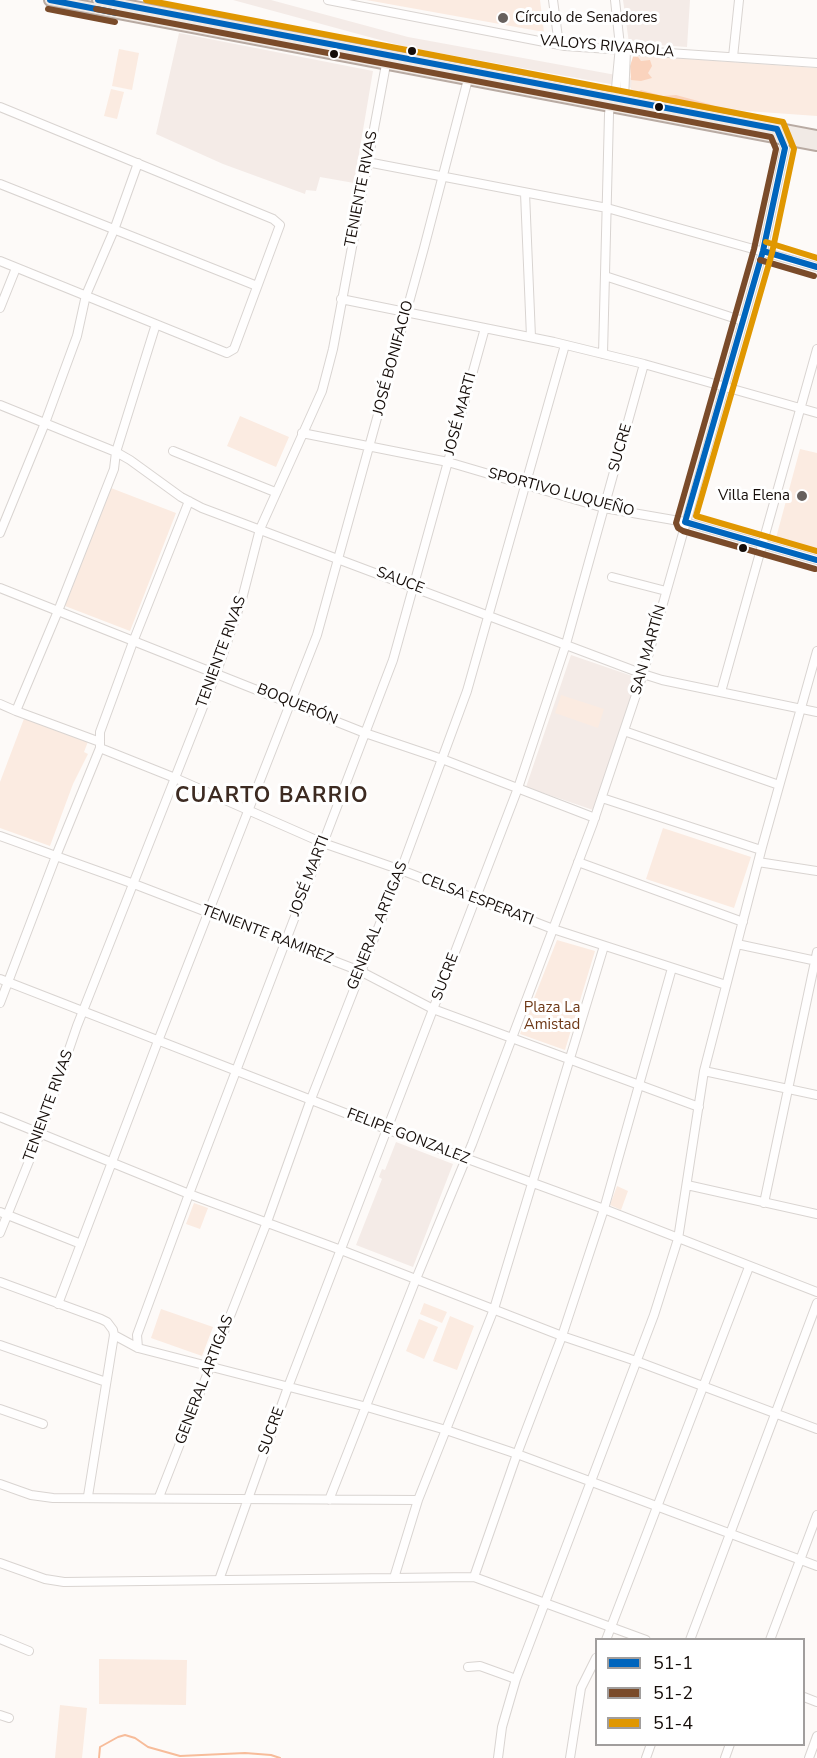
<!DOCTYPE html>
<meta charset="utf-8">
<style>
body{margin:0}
#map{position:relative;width:817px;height:1758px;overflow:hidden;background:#fdfaf8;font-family:"Nunito Sans",sans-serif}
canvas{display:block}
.legend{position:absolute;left:595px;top:1638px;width:210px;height:108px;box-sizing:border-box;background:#fff;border:2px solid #a19e9d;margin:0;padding:8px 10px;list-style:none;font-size:18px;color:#150d09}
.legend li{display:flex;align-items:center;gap:12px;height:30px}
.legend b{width:30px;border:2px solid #a19e9d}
</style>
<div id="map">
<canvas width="817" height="1758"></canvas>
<ul class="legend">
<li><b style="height:8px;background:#0065bd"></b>51-1</li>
<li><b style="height:8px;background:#7a4b2a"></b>51-2</li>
<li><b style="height:8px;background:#e09701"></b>51-4</li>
</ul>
</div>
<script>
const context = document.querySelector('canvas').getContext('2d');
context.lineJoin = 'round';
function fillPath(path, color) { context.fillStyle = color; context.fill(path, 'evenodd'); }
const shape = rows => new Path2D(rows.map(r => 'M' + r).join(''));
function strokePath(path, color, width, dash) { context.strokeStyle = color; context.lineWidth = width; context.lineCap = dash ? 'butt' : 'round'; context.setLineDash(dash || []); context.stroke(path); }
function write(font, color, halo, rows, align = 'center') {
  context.font = font + ' "Nunito Sans",sans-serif'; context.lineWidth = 6; context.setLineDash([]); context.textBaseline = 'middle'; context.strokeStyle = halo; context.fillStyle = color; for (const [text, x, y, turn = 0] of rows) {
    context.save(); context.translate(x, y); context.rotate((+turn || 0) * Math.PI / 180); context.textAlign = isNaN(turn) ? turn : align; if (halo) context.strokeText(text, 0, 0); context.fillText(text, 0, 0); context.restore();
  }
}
const built = shape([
 [233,0,271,0,408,37,731,96,731,106,406,47],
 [623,0,690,0,687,47,629,43],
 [179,33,373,71,354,183,320,177,316,191,306,190,305,194,223,164,156,134],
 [571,655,638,678,593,810,526,787],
 [396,1142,453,1164,413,1267,356,1245,382,1179,379,1177,382,1169,385,1170]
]);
const green = shape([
 [366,0,540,0,544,32,383,3],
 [119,49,139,53,132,90,112,86],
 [633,55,817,68,817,116,718,109,631,90],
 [111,89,124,92,117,119,104,116],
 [240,416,289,437,276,467,227,446],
 [800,449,817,453,817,549,776,538],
 [111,488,176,513,130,631,65,606],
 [561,695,604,709,598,728,555,713],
 [25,716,89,739,84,752,88,754,73,784,50,846,0,828,0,782],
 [663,828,751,857,734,908,646,879],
 [557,940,595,951,565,1050,520,1034],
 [617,1186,628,1191,621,1210,610,1205],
 [194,1203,208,1208,200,1229,186,1224],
 [424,1303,447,1312,442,1323,420,1314],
 [161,1309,213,1327,202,1356,151,1338],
 [450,1316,474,1326,457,1370,433,1361],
 [419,1319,438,1327,424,1359,406,1351],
 [99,1659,187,1660,186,1705,99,1704],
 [60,1705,87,1708,82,1758,55,1758]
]);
const forest = shape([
 [633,57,638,57,641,61,650,60,652,66,648,73,652,78,641,81,631,80,630,66],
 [641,90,663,96,676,95,709,104,714,106,720,114,671,103,667,100,659,104,653,98,638,96,637,93]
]);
const stream = shape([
 [99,1758,100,1747,118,1737,125,1735,135,1738,148,1747,180,1756,245,1753,271,1755,280,1758]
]);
const minor = shape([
 [328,0,565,46,817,63],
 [553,0,559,45],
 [733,57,739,0],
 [621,102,624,100,626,50,624,49],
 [0,107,273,219,280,225,234,349,227,353,0,261],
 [367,162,607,208,817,267],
 [0,184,257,286],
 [525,193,531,337],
 [605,276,743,321],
 [341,299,554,342,644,364,817,413],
 [0,308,16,268],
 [603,354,609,114,610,106,615,99,620,46,615,0],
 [0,405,116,452,130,460,181,497,202,508,643,674,662,680,817,712],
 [302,433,448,462,604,508,685,522,817,560],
 [173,451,275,492],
 [0,533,45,423,77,336,86,295,114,230,138,163],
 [612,577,666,591],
 [0,588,365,733,442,759,595,818],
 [721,692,817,349],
 [0,704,16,711,58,611,114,469,116,452,156,324],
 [16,711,100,742],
 [624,731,779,785],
 [100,748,175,778,323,843,401,870,553,929,726,985],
 [602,798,761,850],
 [0,836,134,884,360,971,433,1009,699,1107],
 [578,862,743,922],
 [758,862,817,871],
 [737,944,817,961],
 [0,979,386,1129,604,1209,817,1292],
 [0,1003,56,856,100,748,100,732,133,642,189,501],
 [704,1071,817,1095],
 [0,1117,189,1194,341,1250,562,1336,636,1361,817,1429],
 [687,1185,817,1214],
 [764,1203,817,952],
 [0,1212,81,1244],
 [0,1233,40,1134,77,1026,216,674,242,599,260,529,322,391,333,349,387,59],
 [0,1282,101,1319,107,1322,113,1330,114,1335,88,1496],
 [58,1304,158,1041,317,635,424,248,468,79],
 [114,1335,138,1348,367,1407,446,1430,517,1454,817,1566],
 [0,1345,106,1382],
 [138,1348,137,1335,189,1194,393,660,485,328],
 [0,1409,43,1424],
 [0,1484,31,1495,53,1498,418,1500],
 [159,1497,267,1222,311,1099,401,870,467,691,565,345],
 [329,1500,416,1279,472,1144,593,823,643,674,763,251,785,148,781,136],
 [0,1563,45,1579,64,1582,474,1577,646,1640],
 [474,1577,517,1454,562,1336,604,1209,672,968],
 [394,1578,418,1500,494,1309,604,946],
 [219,1580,288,1387,518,788,566,644,644,364],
 [0,1639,29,1651],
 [606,1640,749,1267],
 [690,1640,817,1303],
 [770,1640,817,1515],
 [468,1667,480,1666,516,1679],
 [804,1697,817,1702],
 [0,1715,9,1718],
 [498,1758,502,1727,516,1679,654,1315,678,1239,704,1071,762,847,817,651],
 [570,1758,581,1688,596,1658],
 [646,1758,651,1744],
 [725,1758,730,1744],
 [809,1758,817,1736]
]);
const major = shape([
 [50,0,817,145],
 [98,0,817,136]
]);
const bus1 = shape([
 [50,0,117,13],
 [98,0,777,129,785,148,763,251,685,522,817,560],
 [763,251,817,267]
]);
const bus2 = shape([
 [48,9,115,22],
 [96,9,771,137,776,149,754,249,676,523,678,528,683,531,815,569],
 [760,260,814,276]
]);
const bus3 = shape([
 [146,0,783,122,794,149,772,253,696,516,817,551],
 [766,242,817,258]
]);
const markers = [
 [503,18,6,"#66605d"],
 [412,51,5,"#150d09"],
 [334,54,5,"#150d09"],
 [659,107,5,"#150d09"],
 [802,496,6,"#66605d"],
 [743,548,5,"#150d09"]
];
const poiNames = [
 ["Círculo de Senadores",515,18],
 ["Villa Elena",790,496,"right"]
];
const streetNames = [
 ["VALOYS RIVAROLA",607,47,5],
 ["TENIENTE RIVAS",362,189,-79],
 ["JOSÉ BONIFACIO",394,358,-75],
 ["JOSÉ MARTI",461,414,-75],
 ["SUCRE",621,448,-74],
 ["SPORTIVO LUQUEÑO",561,493,15],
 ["SAUCE",400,581,21],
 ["SAN MARTÍN",649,650,-74],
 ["TENIENTE RIVAS",222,652,-70],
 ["BOQUERÓN",297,705,22],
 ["JOSÉ MARTI",310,876,-69],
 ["CELSA ESPERATI",477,900,21],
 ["GENERAL ARTIGAS",378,926,-68],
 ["TENIENTE RAMIREZ",267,935,21],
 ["SUCRE",446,977,-69],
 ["TENIENTE RIVAS",49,1106,-70],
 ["FELIPE GONZALEZ",408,1137,21],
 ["GENERAL ARTIGAS",205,1380,-69],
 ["SUCRE",272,1431,-70]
];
const parkNames = [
 ["Plaza La",552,1008],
 ["Amistad",552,1025]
];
const districtNames = [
 ["CUARTO BARRIO",272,797]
];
fillPath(built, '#f4ebe7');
fillPath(green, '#fbebe1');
fillPath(forest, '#fad3bd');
strokePath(stream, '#f7bc9a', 2);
strokePath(minor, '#d9d4d1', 10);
strokePath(major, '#b8aaa2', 14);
strokePath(minor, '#fffefe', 8);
strokePath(major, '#f1eae5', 10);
strokePath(bus1, '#0065bd', 6);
strokePath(bus2, '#7a4b2a', 6);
strokePath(bus3, '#e09701', 6);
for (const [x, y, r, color] of markers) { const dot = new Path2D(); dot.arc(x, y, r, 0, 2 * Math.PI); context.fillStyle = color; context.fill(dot); strokePath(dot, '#fff', 2); }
write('15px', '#150d09', '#fff', poiNames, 'left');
write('15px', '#150d09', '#fff', streetNames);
write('15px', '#6e3816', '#fff', parkNames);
context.letterSpacing = '1.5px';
write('bold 21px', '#3d2b22', '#fff', districtNames);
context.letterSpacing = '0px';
</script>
